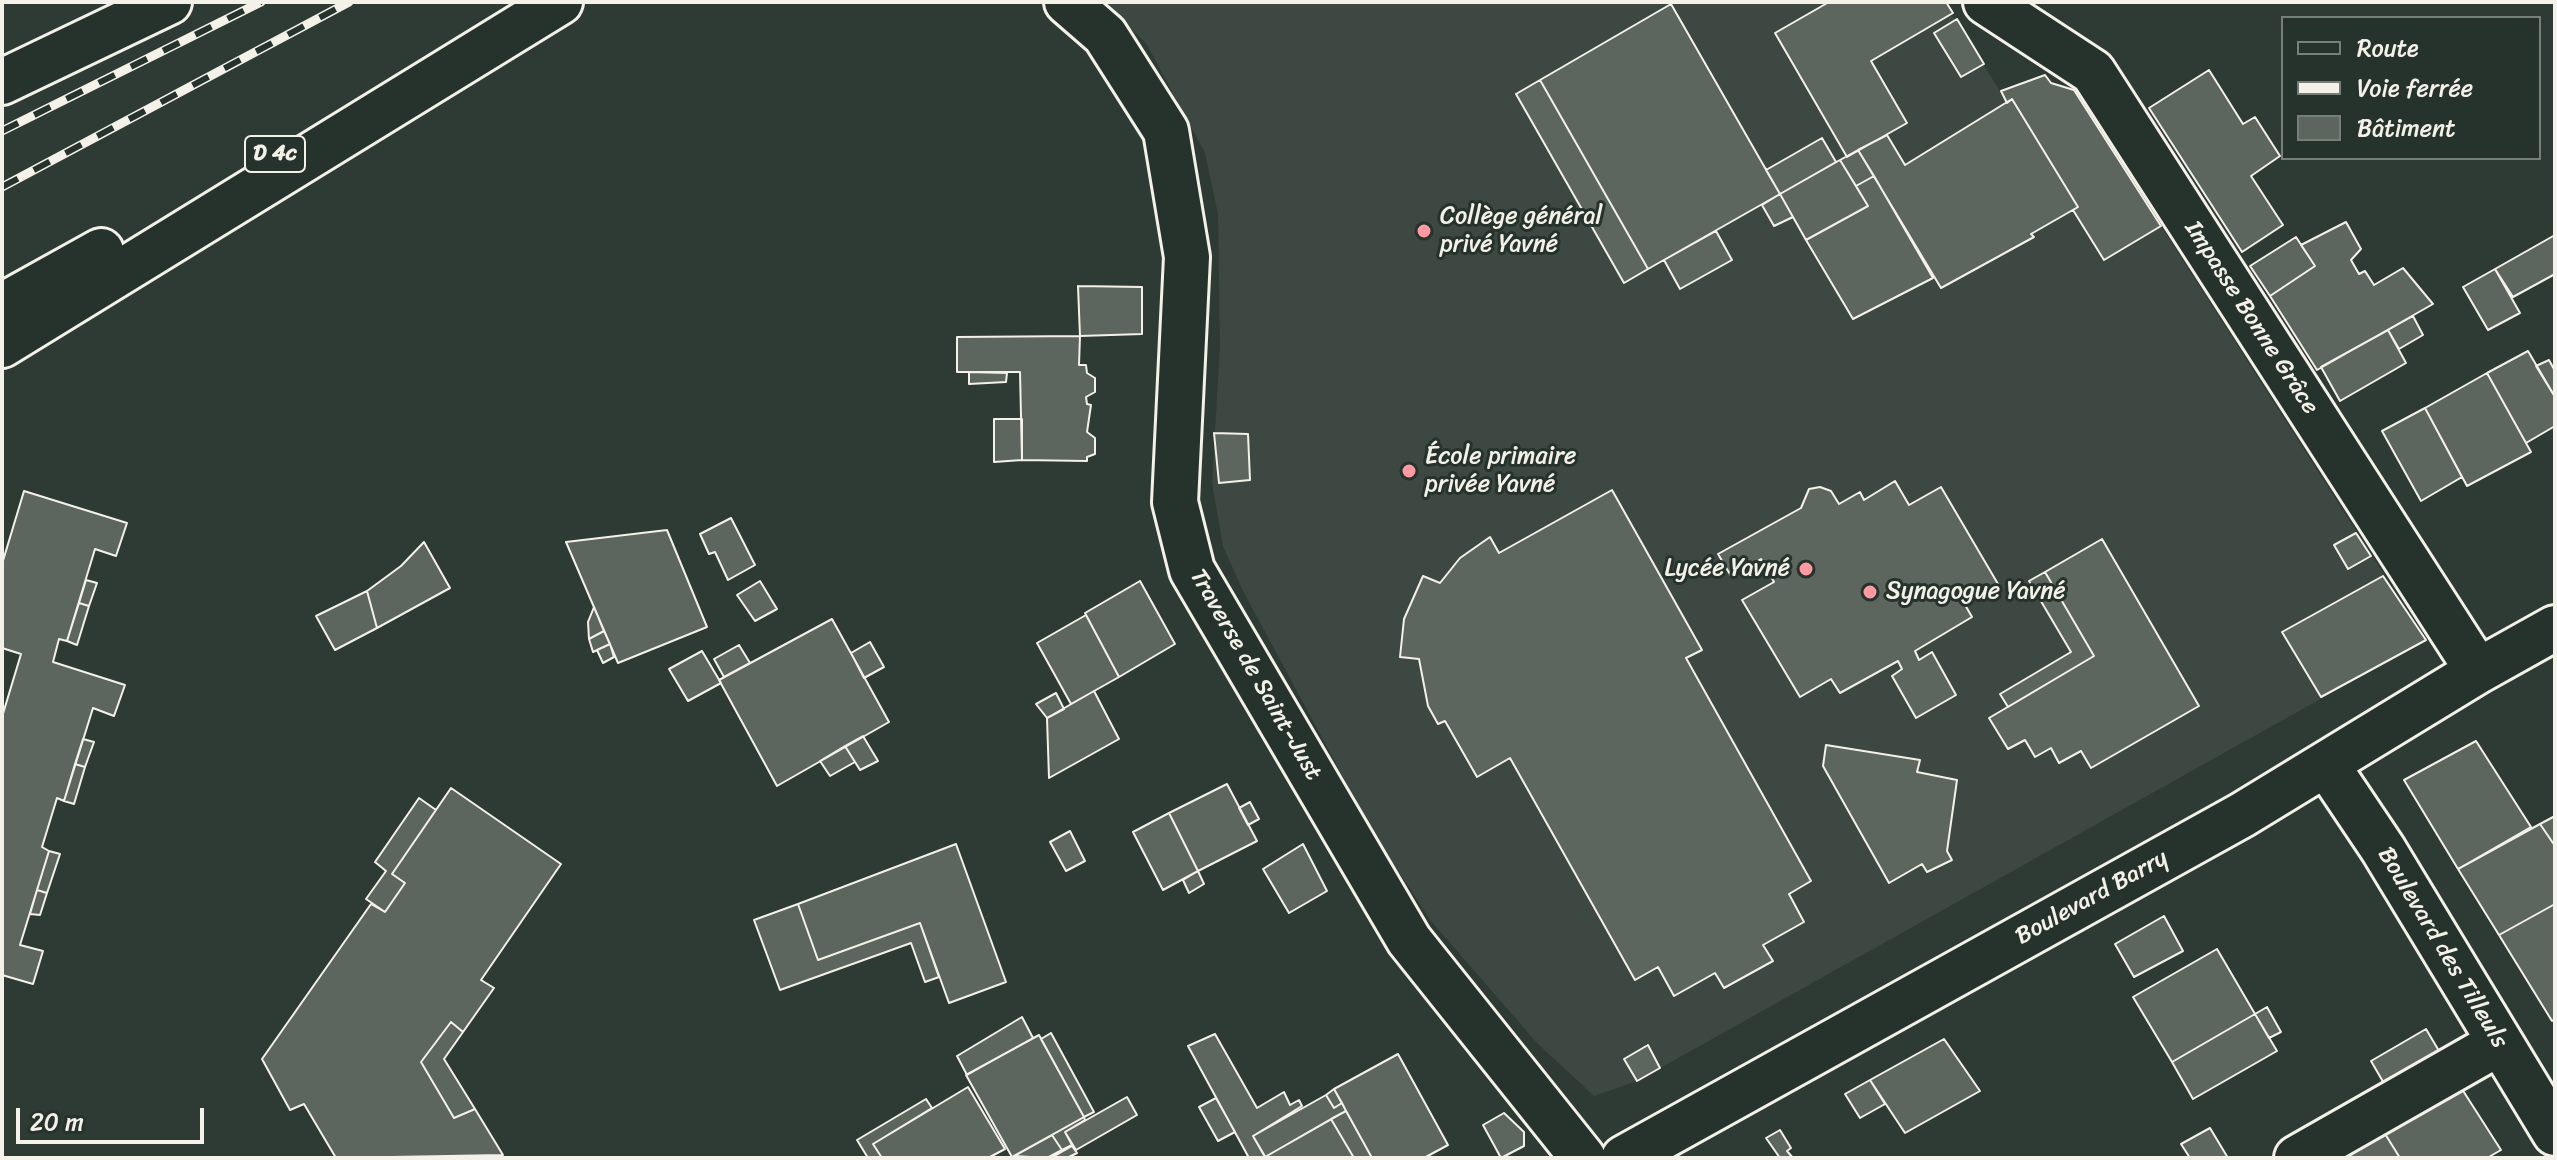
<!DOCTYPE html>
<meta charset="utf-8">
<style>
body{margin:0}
#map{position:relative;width:2557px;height:1160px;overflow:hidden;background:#2e3b34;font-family:Sriracha,sans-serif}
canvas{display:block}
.frame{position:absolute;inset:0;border:4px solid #f4f1e8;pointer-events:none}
.legend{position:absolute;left:2281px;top:16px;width:260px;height:144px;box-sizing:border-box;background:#26332d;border:2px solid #787f78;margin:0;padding:10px 14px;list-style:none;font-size:24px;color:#f4f1e8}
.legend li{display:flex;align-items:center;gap:16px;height:40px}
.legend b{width:40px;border:2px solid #787f78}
.scale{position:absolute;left:16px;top:1108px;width:188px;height:36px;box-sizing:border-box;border:4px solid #f4f1e8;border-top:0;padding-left:10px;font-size:24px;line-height:28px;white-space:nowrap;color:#f4f1e8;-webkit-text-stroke:6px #26332d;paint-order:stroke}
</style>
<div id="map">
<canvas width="2557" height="1160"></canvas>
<div class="frame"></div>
<ul class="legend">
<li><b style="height:10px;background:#26332d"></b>Route</li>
<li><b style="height:10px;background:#f4f1e8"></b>Voie ferrée</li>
<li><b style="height:22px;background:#5c655e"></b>Bâtiment</li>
</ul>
<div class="scale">20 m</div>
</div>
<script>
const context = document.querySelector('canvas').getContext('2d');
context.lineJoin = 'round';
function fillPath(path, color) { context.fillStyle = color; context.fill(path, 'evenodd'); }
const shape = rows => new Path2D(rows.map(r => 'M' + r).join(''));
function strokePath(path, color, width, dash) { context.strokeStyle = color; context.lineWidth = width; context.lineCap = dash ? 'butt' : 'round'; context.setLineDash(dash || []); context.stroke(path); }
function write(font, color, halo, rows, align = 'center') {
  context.font = font + ' Sriracha,sans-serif'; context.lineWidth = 6; context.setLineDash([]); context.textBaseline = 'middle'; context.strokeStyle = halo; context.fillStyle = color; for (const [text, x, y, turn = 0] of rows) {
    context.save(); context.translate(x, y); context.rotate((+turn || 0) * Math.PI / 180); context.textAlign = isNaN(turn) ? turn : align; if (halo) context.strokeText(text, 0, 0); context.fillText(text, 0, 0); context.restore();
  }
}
const built = shape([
 [1102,2,1944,2,2000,91,2045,75,2051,82,2074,90,2426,640,1637,1081,1594,1096,1537,1043,1431,921,1374,834,1243,591,1223,546,1212,483,1220,346,1218,214,1205,153,1146,43]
]);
const building = shape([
 [1829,2,1946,2,1953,13,1871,61,1907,123,1847,157,1775,33,1829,2],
 [1671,4,1780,194,1648,269,1540,80,1671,4],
 [1957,19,1984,64,1961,77,1934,33,1957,19],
 [2209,70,2243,124,2255,117,2280,156,2251,176,2283,225,2242,252,2149,108,2209,70],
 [2045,75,2051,83,2074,90,2161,226,2104,260,2073,210,2078,207,2012,99,2007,103,2001,91,2045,75],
 [1540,80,1648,269,1624,283,1516,94,1540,80],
 [2012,99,2078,207,2031,234,2034,237,1941,288,1858,150,1887,135,1905,165,2012,99],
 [1822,138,1836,162,1780,194,1766,170,1822,138],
 [1858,150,1874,176,1856,186,1840,160,1858,150],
 [1840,160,1868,206,1806,240,1780,194,1840,160],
 [1874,176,1933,278,1853,319,1806,240,1868,206,1856,186,1874,176],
 [1780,194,1793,217,1774,226,1762,205,1780,194],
 [2346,222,2361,249,2351,260,2359,274,2365,271,2374,285,2403,268,2433,304,2317,370,2270,296,2315,266,2301,245,2346,222],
 [1716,231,1732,260,1680,289,1664,260,1716,231],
 [2555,235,2555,274,2513,297,2495,269,2555,235],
 [2296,237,2315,266,2270,296,2250,266,2296,237],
 [2495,269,2520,313,2488,330,2463,287,2495,269],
 [1078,286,1142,287,1142,334,1080,336,1078,286],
 [2413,316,2423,335,2399,349,2388,330,2413,316],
 [2388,330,2406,363,2340,401,2321,367,2388,330],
 [1080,336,1079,365,1086,365,1087,373,1095,378,1095,392,1086,397,1087,404,1091,405,1087,432,1095,438,1095,454,1087,457,1087,461,1022,460,1020,372,957,372,957,337,1080,336],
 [2528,351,2555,397,2555,426,2526,443,2487,373,2528,351],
 [2549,360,2555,371,2555,397,2536,366,2549,360],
 [969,372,1007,373,1006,382,969,384,969,372],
 [2487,373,2531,452,2467,486,2425,408,2487,373],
 [2425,408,2462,477,2421,501,2382,431,2425,408],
 [994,419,1022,419,1022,460,994,462,994,419],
 [1214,433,1248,434,1250,480,1219,483,1214,433],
 [1895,481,1909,505,1941,487,1998,584,1964,603,1972,617,1915,651,1919,660,1932,652,1956,695,1916,718,1892,676,1902,669,1898,661,1840,693,1831,679,1800,697,1742,600,1774,582,1761,559,1731,576,1718,554,1801,508,1809,489,1820,487,1831,491,1839,504,1860,492,1864,500,1895,481],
 [1612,490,1702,650,1686,658,1811,881,1789,894,1804,922,1763,945,1773,961,1724,988,1715,973,1674,996,1658,967,1635,980,1510,758,1477,777,1445,721,1438,724,1428,706,1419,659,1400,657,1404,619,1423,576,1440,583,1460,558,1490,537,1499,553,1612,490],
 [24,491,127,523,116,556,95,549,67,641,59,639,53,662,125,685,114,716,93,708,64,801,57,798,42,847,49,851,20,945,43,951,33,984,2,975,2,717,21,654,2,648,2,564,24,491],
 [731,518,755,565,728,580,715,552,709,554,700,534,731,518],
 [667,530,707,627,618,663,566,542,667,530],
 [2356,533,2371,556,2348,569,2334,545,2356,533],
 [2102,539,2199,706,2091,768,2081,751,2059,763,2051,748,2035,757,2025,740,2008,749,1989,718,2094,656,2045,572,2102,539],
 [424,542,450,588,377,628,367,591,401,566,424,542],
 [2045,572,2094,656,2008,707,2000,694,2071,652,2029,581,2045,572],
 [2383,576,2426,640,2321,697,2282,632,2383,576],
 [86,580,97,583,89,606,79,603,86,580],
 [760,581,777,609,755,621,737,595,760,581],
 [1140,581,1175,644,1119,677,1085,613,1140,581],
 [367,591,377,628,335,650,316,616,367,591],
 [79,603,89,606,77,645,67,641,79,603],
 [594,607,604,631,589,639,588,622,594,607],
 [1086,615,1119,677,1071,704,1037,643,1086,615],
 [832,619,889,722,777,786,719,680,832,619],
 [604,631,610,644,593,652,589,639,604,631],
 [870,642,884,667,864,678,851,653,870,642],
 [610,644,614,657,603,663,597,650,610,644],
 [739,645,750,663,724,677,714,659,739,645],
 [702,651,721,683,688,701,669,669,702,651],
 [1094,691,1119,739,1049,778,1047,718,1094,691],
 [1056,693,1064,709,1047,718,1036,704,1056,693],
 [863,736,878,761,860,770,845,746,863,736],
 [83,739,94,742,85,767,75,764,83,739],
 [2476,741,2531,827,2458,869,2404,780,2476,741],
 [1826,745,1920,760,1917,772,1957,780,1947,851,1952,860,1927,872,1922,864,1889,883,1823,766,1826,745],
 [845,746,855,762,830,776,820,761,845,746],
 [75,764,85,767,74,804,64,801,75,764],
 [1227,784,1257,841,1198,871,1169,813,1227,784],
 [451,788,561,864,481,980,494,988,463,1032,451,1022,421,1062,454,1118,475,1109,503,1155,336,1158,304,1104,290,1110,262,1059,371,904,385,912,405,883,392,874,451,788],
 [419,798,436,810,392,874,405,883,385,912,366,899,386,871,375,862,419,798],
 [1250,802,1259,819,1248,825,1239,808,1250,802],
 [1169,813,1198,871,1163,890,1133,832,1169,813],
 [2555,816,2555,846,2540,824,2555,816],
 [2540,824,2555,846,2555,904,2499,935,2458,869,2540,824],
 [1070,831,1085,861,1066,871,1050,842,1070,831],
 [956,844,1006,982,949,1003,920,923,818,960,798,904,956,844],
 [1303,844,1327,891,1289,913,1263,869,1303,844],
 [49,851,60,854,47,893,37,890,49,851],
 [1198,871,1204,884,1189,893,1183,880,1198,871],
 [37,890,47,893,40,915,30,914,37,890],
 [798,904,818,960,920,923,939,977,925,982,911,943,780,990,754,920,798,904],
 [2555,904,2555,1019,2552,1021,2499,935,2555,904],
 [2164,916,2183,951,2134,977,2115,944,2164,916],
 [2217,949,2255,1014,2172,1062,2133,997,2217,949],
 [2267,1007,2281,1032,2269,1038,2255,1014,2267,1007],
 [2255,1014,2277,1051,2193,1099,2172,1062,2255,1014],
 [1022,1017,1033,1038,967,1075,957,1056,1022,1017],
 [451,1022,463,1032,444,1059,475,1109,454,1118,421,1062,451,1022],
 [2426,1029,2445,1061,2389,1092,2371,1061,2426,1029],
 [1051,1033,1094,1112,1084,1117,1041,1039,1051,1033],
 [1215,1034,1257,1108,1284,1092,1290,1105,1299,1100,1302,1106,1253,1136,1266,1158,1249,1158,1188,1046,1215,1034],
 [1039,1035,1084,1117,1012,1157,966,1075,1039,1035],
 [1944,1039,1980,1091,1905,1133,1870,1080,1944,1039],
 [1648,1045,1660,1068,1637,1081,1624,1059,1648,1045],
 [1398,1054,1448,1145,1424,1158,1372,1158,1334,1089,1398,1054],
 [1870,1080,1885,1104,1860,1118,1845,1094,1870,1080],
 [2460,1086,2501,1150,2487,1158,2400,1158,2382,1129,2460,1086],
 [968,1087,1005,1149,988,1158,882,1158,873,1144,968,1087],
 [1334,1089,1342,1103,1334,1108,1326,1095,1334,1089],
 [1326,1095,1334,1108,1342,1103,1346,1111,1265,1157,1253,1136,1326,1095],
 [1127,1097,1137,1115,1076,1150,1065,1132,1127,1097],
 [1216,1098,1235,1132,1218,1141,1199,1107,1216,1098],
 [926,1099,932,1108,873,1144,882,1158,868,1158,857,1140,926,1099],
 [1346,1111,1372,1158,1354,1158,1331,1119,1346,1111],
 [1504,1113,1524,1132,1524,1146,1501,1158,1483,1125,1504,1113],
 [1084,1117,1085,1120,1065,1132,1072,1145,1062,1150,1052,1135,1084,1117],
 [1331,1119,1354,1158,1266,1158,1265,1157,1331,1119],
 [2210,1128,2228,1158,2190,1158,2181,1144,2210,1128],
 [2382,1129,2400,1158,2331,1158,2382,1129],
 [1780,1130,1791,1148,1787,1151,1793,1158,1780,1158,1766,1138,1780,1130],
 [1052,1135,1062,1150,1047,1158,1014,1156,1052,1135],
 [1072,1146,1077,1153,1067,1158,1051,1158,1072,1146]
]);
const minor = shape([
 [1067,2,1105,35,1166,131,1187,257,1175,502,1192,570,1409,940,1583,1158],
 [1986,2,2093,72,2478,671],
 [2326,764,2383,849,2555,1133],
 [1624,1158,2242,815,2478,671,2555,628],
 [2297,1158,2499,1043]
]);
const highway = shape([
 [2,82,169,2],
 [2,306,101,251],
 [2,345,560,2]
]);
const rail = shape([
 [2,131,261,2],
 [2,187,349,2]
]);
const markers = [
 [1424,231,8,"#ff9aa2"],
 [1409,471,8,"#ff9aa2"],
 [1806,569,8,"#ff9aa2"],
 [1870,592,8,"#ff9aa2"]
];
const shields = [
 [275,154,60]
];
const shieldNames = [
 ["D 4c",275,154]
];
const poiNames = [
 ["Collège général",1440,217],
 ["privé Yavné",1440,245],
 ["École primaire",1425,457],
 ["privée Yavné",1425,485],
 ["Lycée Yavné",1790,569,"right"],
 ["Synagogue Yavné",1886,592]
];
const streetNames = [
 ["Impasse Bonne Grâce",2251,318,57],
 ["Traverse de Saint-Just",1255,675,60],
 ["Boulevard Barry",2092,898,-29],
 ["Boulevard des Tilleuls",2442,948,59]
];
fillPath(built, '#3c4841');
fillPath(building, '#5c655e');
strokePath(building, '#f4f1e8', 2);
strokePath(minor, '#f4f1e8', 50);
strokePath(highway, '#f4f1e8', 50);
strokePath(minor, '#26332d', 44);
strokePath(highway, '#26332d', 44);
strokePath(rail, '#f4f1e8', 9);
strokePath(rail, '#26332d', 6, [18]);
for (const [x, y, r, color] of markers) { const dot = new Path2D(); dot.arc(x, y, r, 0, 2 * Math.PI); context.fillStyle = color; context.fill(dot); strokePath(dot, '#26332d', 3); }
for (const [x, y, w] of shields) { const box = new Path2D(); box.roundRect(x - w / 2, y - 18, w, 36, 6); context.fillStyle = '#26332d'; context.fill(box); strokePath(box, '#f4f1e8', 2); }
write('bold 22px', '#f4f1e8', null, shieldNames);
write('24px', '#f4f1e8', '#26332d', poiNames, 'left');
write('24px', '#f4f1e8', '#26332d', streetNames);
</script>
